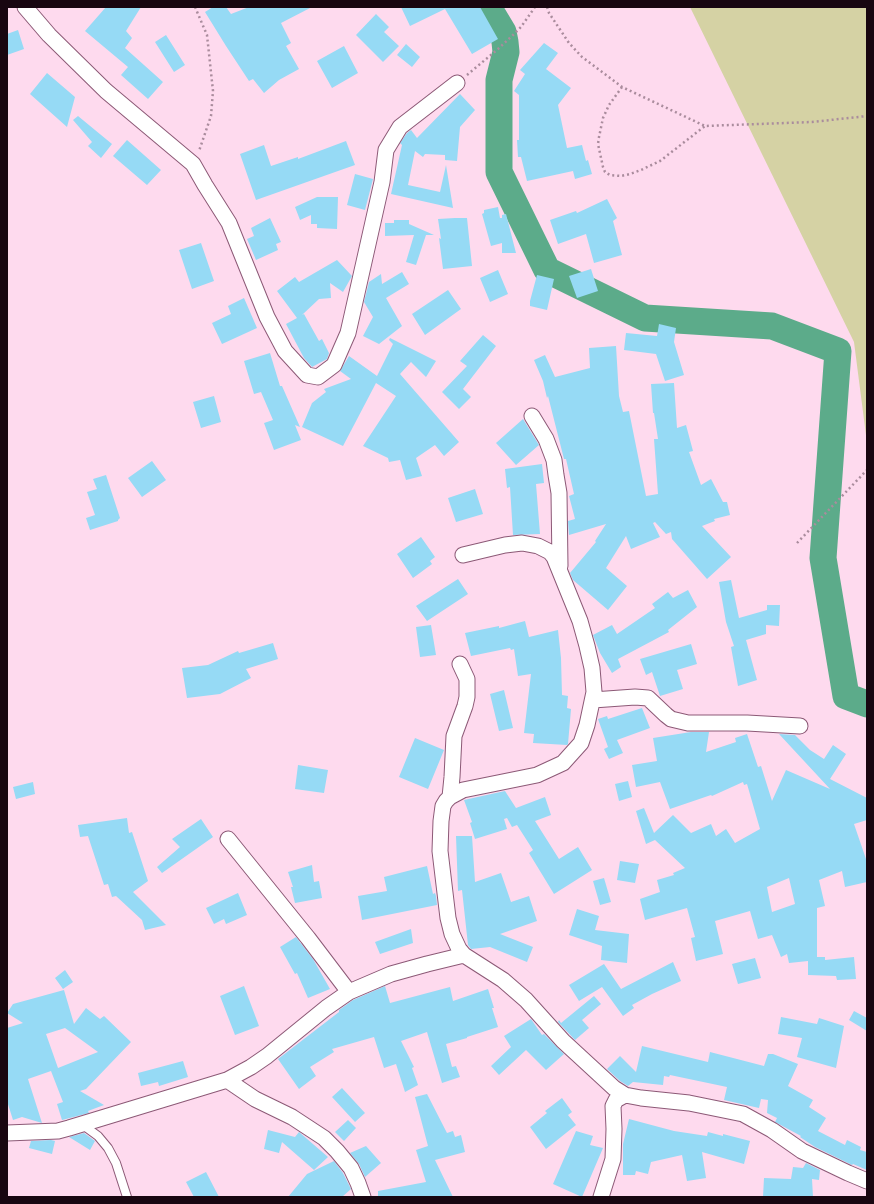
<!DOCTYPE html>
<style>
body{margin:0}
#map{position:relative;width:874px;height:1204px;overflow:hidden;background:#fedaee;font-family:"Source Sans 3",sans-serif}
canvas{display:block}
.frame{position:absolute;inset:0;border:8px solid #180610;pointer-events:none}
</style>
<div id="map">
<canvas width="874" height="1204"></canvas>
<div class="frame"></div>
</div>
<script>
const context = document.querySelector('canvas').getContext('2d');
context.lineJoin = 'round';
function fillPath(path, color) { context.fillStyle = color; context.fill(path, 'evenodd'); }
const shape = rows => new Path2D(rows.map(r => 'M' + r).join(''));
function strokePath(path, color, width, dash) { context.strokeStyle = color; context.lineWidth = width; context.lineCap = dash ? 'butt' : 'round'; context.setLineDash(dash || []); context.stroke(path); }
const green = shape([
 [690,7,867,7,867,443,854,342]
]);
const river = shape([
 [488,7,503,32,505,42,506,52,499,80,499,172,547,270,645,318,772,326,838,351,823,558,846,696,867,704]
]);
const building = shape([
 [106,7,141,7,126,31,132,38,125,48,163,82,148,99,121,75,128,67,85,31],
 [213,7,226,7,231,14,249,7,312,7,281,23,291,43,286,46,299,69,279,80,264,93,253,79,249,81,226,46,205,12],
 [401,7,480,7,498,39,472,54,445,9,410,26],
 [376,14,389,27,384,32,399,46,383,62,356,35],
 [18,30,24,49,7,55,7,34],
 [166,35,185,65,174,72,155,42],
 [544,43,558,53,546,69,571,88,558,105,567,148,582,145,586,161,588,160,592,174,575,179,573,171,527,181,521,157,518,157,517,140,519,140,519,95,514,91,525,74,520,70],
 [406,44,420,57,412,67,397,55],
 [344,46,358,73,332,88,317,61],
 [47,73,75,97,67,127,30,94],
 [460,94,475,110,460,127,457,161,445,160,445,155,425,154,423,157,415,151,408,185,440,192,446,165,453,208,391,194,402,145,400,143,407,133,411,130,417,138],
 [78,116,112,144,101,158,88,146,92,142,73,120],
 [127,140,161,170,147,185,113,156],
 [346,141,355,165,256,200,240,154,264,145,271,166,298,157,298,159],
 [355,174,373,179,365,210,347,205],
 [317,197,338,197,337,229,317,228,317,224,311,224,311,215,300,220,295,207],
 [607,199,617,218,613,221,622,255,594,263,586,234,558,244,550,220,576,211,577,213],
 [498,207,500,218,502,218,502,215,506,214,516,253,502,253,502,243,491,246,482,214,484,213,484,210],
 [270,218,281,242,276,244,278,250,256,260,247,239,254,236,251,228],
 [455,218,467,218,472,266,443,269,439,238,441,239,438,219],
 [394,220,409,220,409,224,434,235,426,235,416,265,406,262,414,235,385,236,385,223,394,223],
 [201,243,214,281,192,289,179,250],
 [337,260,352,276,343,292,330,283,331,298,319,299,302,315,304,314,319,341,322,339,329,353,327,359,312,367,304,358,286,324,297,318,277,291,295,277,299,282],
 [591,269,598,291,577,298,569,276],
 [498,270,508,294,490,302,480,278],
 [402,272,409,284,386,298,402,326,379,344,363,336,373,317,364,302,369,282,381,274,382,284],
 [537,275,554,279,547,310,530,306,530,301],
 [448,290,461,309,425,335,412,314],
 [244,298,257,328,222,344,212,323,231,314,228,306],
 [659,324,676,328,674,342,684,375,665,381,656,354,624,350,626,333,657,336],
 [483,335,496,346,463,389,471,397,459,409,442,392,467,366,460,361],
 [390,338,436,361,426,377,411,362,400,374,459,442,444,456,435,445,416,458,422,476,406,480,400,460,389,462,388,458,363,446,396,396,376,383,343,446,302,427,312,403,326,392,324,389,351,379,340,371,349,356,377,376,393,344,389,340],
 [616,346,619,396,623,412,629,411,646,496,658,494,654,439,658,439,654,413,653,413,651,384,674,383,677,428,686,425,693,451,689,452,701,485,711,479,723,502,727,502,730,515,714,519,715,521,702,526,731,557,707,579,672,539,671,532,666,534,655,522,653,523,660,537,631,549,626,536,606,568,627,586,608,610,573,580,570,573,596,542,595,541,606,524,569,535,568,521,575,519,569,496,574,494,566,459,564,459,548,396,547,398,543,381,534,360,545,355,555,377,590,368,589,348],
 [270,353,280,386,282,386,300,427,295,425,301,440,274,450,264,423,273,420,261,392,254,394,244,361],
 [214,396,221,422,201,428,193,402],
 [523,419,539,445,516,465,496,443],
 [152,461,166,480,142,497,128,478],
 [542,464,544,483,536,484,540,534,513,535,510,487,507,488,505,469],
 [106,475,120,518,118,520,118,521,90,530,86,518,95,515,87,492,97,489,93,479],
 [475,489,483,514,456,522,448,498],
 [421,537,435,557,430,561,432,564,413,578,397,554],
 [458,579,468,594,427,621,416,606],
 [731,580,739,618,767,610,767,605,780,605,779,626,766,625,766,634,746,640,757,680,738,686,731,647,734,646,726,622,719,582],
 [688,590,697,607,668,630,669,632,618,659,621,667,612,673,600,653,593,635,612,625,617,634,655,608,652,604,668,592,673,598],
 [525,621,529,637,558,630,561,658,562,695,568,696,567,708,571,709,568,744,567,745,533,743,534,734,524,733,531,674,518,676,514,649,511,650,510,648,471,656,465,633,499,626,499,628],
 [431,625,436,655,420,657,416,627],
 [273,643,278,659,246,669,251,678,220,694,187,698,182,668,208,665,238,651,239,653],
 [691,644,697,664,677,670,683,689,660,696,652,672,646,675,640,659],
 [504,690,513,728,499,731,490,694],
 [642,708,650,728,617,740,623,753,609,759,604,749,608,747,598,719,607,716,608,719],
 [691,732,709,732,706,752,736,742,735,738,747,734,758,767,761,766,772,801,786,770,830,789,779,734,795,735,810,750,824,759,833,745,846,754,830,779,867,798,867,820,854,824,867,862,867,882,845,887,842,871,819,880,825,906,817,908,817,957,825,957,825,960,854,957,856,979,837,980,836,976,808,975,808,961,789,963,787,954,781,957,772,935,758,939,750,911,715,921,723,954,696,961,691,938,695,937,687,908,645,920,640,899,660,892,657,880,674,875,673,873,685,868,655,840,646,844,636,811,644,808,654,833,673,815,691,833,711,824,716,836,726,829,735,843,760,829,747,784,744,785,743,782,712,796,711,795,670,809,660,782,636,787,632,765,657,761,653,738],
 [789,878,795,904,772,912,767,887],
 [415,738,444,750,428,789,399,777],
 [298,765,328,770,324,793,295,789],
 [628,781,632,797,619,801,615,784],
 [33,782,35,794,16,799,13,787],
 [505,791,516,808,545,797,551,815,535,821,559,859,578,847,592,870,554,894,529,853,533,850,517,825,512,827,507,818,504,819,507,829,475,839,470,823,472,822,464,800],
 [127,818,129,833,132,832,148,881,133,892,166,925,145,930,142,920,116,896,112,897,108,884,104,885,88,836,80,837,78,825],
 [201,819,213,837,162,873,157,867,180,847,172,839],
 [456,836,472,836,475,882,501,873,511,902,529,896,537,921,500,934,533,947,527,962,490,947,471,949,468,945,462,890,458,891],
 [620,861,639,864,635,883,617,880],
 [312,865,314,882,319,881,322,898,295,903,291,887,293,887,288,872],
 [427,866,433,894,435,893,436,896,437,905,362,920,358,896,387,891,384,877],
 [604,878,611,902,600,905,593,881],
 [238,893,247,915,226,924,224,919,214,924,206,908],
 [577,909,599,916,595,930,629,934,627,963,601,960,602,946,569,935],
 [411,929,413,943,380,954,375,942],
 [296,937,313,959,330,989,308,998,297,973,295,974,280,947],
 [755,958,761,978,738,984,732,964],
 [673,962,681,981,652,994,632,1005,634,1008,623,1016,602,987,579,1001,569,985,604,964,621,989],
 [65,970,73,982,63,989,55,978],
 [244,986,259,1026,235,1035,220,996],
 [385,986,390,1003,450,987,453,1001,488,989,494,1008,492,1008,498,1027,467,1037,467,1038,446,1044,452,1067,456,1066,460,1077,442,1083,427,1032,401,1041,414,1067,412,1068,418,1085,405,1092,396,1064,384,1068,374,1037,332,1049,334,1052,310,1067,316,1076,299,1089,278,1059,339,1012,339,1010,353,1000],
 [64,990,74,1024,86,1008,100,1019,104,1016,131,1042,86,1089,80,1091,104,1105,88,1111,89,1113,62,1120,57,1104,63,1102,51,1071,28,1079,42,1123,22,1117,13,1120,7,1101,7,1028,23,1023,7,1013,13,1004],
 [65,1028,98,1052,58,1068,46,1034],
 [594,996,601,1004,582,1020,589,1028,575,1040,558,1022,559,1020,561,1023],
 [854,1011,867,1018,867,1031,849,1020],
 [781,1017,817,1024,819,1018,844,1026,836,1068,797,1057,802,1038,778,1034],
 [531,1019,542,1035,544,1034,564,1054,546,1070,526,1050,499,1075,491,1066,511,1047,504,1036],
 [642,1046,708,1062,710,1052,764,1066,768,1054,773,1054,798,1064,788,1086,813,1100,809,1107,826,1118,818,1131,845,1145,847,1140,861,1147,860,1150,867,1152,867,1170,853,1164,852,1165,815,1147,800,1137,801,1136,775,1122,777,1118,767,1113,768,1100,761,1099,759,1108,724,1100,727,1087,670,1075,669,1077,664,1076,663,1085,633,1082,628,1086,620,1081,607,1069,620,1056,636,1072],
 [183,1061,188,1077,159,1086,158,1082,141,1086,138,1073],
 [342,1088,365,1113,355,1122,332,1097],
 [427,1094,447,1133,453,1131,455,1137,461,1135,465,1152,435,1160,453,1197,378,1197,378,1191,426,1182,416,1150,428,1146,415,1097],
 [562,1098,572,1112,568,1115,576,1125,546,1149,530,1127,547,1113,545,1111],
 [629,1119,674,1131,707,1136,708,1132,723,1136,723,1134,750,1141,744,1164,702,1152,706,1178,687,1181,682,1155,651,1162,648,1174,636,1171,635,1175,623,1175,623,1144],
 [348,1120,356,1128,344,1141,335,1132],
 [268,1130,295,1137,299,1132,328,1157,314,1170,282,1142,279,1153,264,1149],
 [576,1131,593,1136,590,1145,603,1148,582,1197,553,1184],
 [84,1133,95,1141,90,1150,69,1137],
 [51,1140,55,1141,52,1154,29,1148,31,1141],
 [366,1146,381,1163,365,1177,359,1164,350,1153],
 [334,1161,343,1173,351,1189,342,1197,288,1197,307,1174],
 [806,1163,820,1170,819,1180,812,1179,813,1197,763,1197,764,1178,791,1179,793,1167,803,1168],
 [206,1172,219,1197,194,1197,186,1182]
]);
const path = shape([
 [195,7,207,35,213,91,211,116,199,151],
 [547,7,549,13,569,43,582,57,622,87,705,126,812,122,867,116],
 [467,75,498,49,513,35,521,27,535,7],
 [622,87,609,105,603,118,599,137,598,144,603,167,605,172,610,175,621,176,630,174,641,170,660,161,705,126],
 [797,543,867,470]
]);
const lane = shape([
 [83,1125,98,1136,108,1148,116,1163,127,1197]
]);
const street = shape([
 [25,7,49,35,106,91,193,164,205,185,229,223,267,317,285,351,307,375,318,377,334,365,348,333,382,182,386,150,400,127,457,83],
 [532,416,546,439,554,460,556,475,559,493,560,566],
 [463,555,505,545,522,543,538,546,550,552,554,557,580,621,587,646,592,668,594,692,587,725,581,743,563,763,537,775,463,790,450,797,446,801,443,806,441,821,440,851,448,918,452,934,459,949,464,955,503,980,526,1000,563,1041,614,1088,625,1095,641,1098,689,1103,743,1114,772,1130,802,1151,848,1173,867,1181],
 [593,700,635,697,648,698,666,715,671,719,688,723,747,723,800,726],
 [450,797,452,777,454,736,465,706,467,697,467,679,460,664],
 [228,839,308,938,349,992],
 [227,1080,255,1099,292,1117,324,1138,337,1151,351,1168,358,1183,363,1197],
 [7,1133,58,1131,69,1128,227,1080,251,1067,267,1056,326,1008,349,992,391,974,427,964,464,955],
 [601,1197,613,1159,614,1129,613,1106,616,1100,625,1095]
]);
fillPath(green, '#d5d2a4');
strokePath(river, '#5cab8a', 27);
fillPath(building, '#96daf5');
strokePath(lane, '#8c5976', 10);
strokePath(street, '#8c5976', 17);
strokePath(path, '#aa8c9d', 2.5, [2, 3]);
strokePath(lane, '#fff', 8);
strokePath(street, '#fff', 15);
</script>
